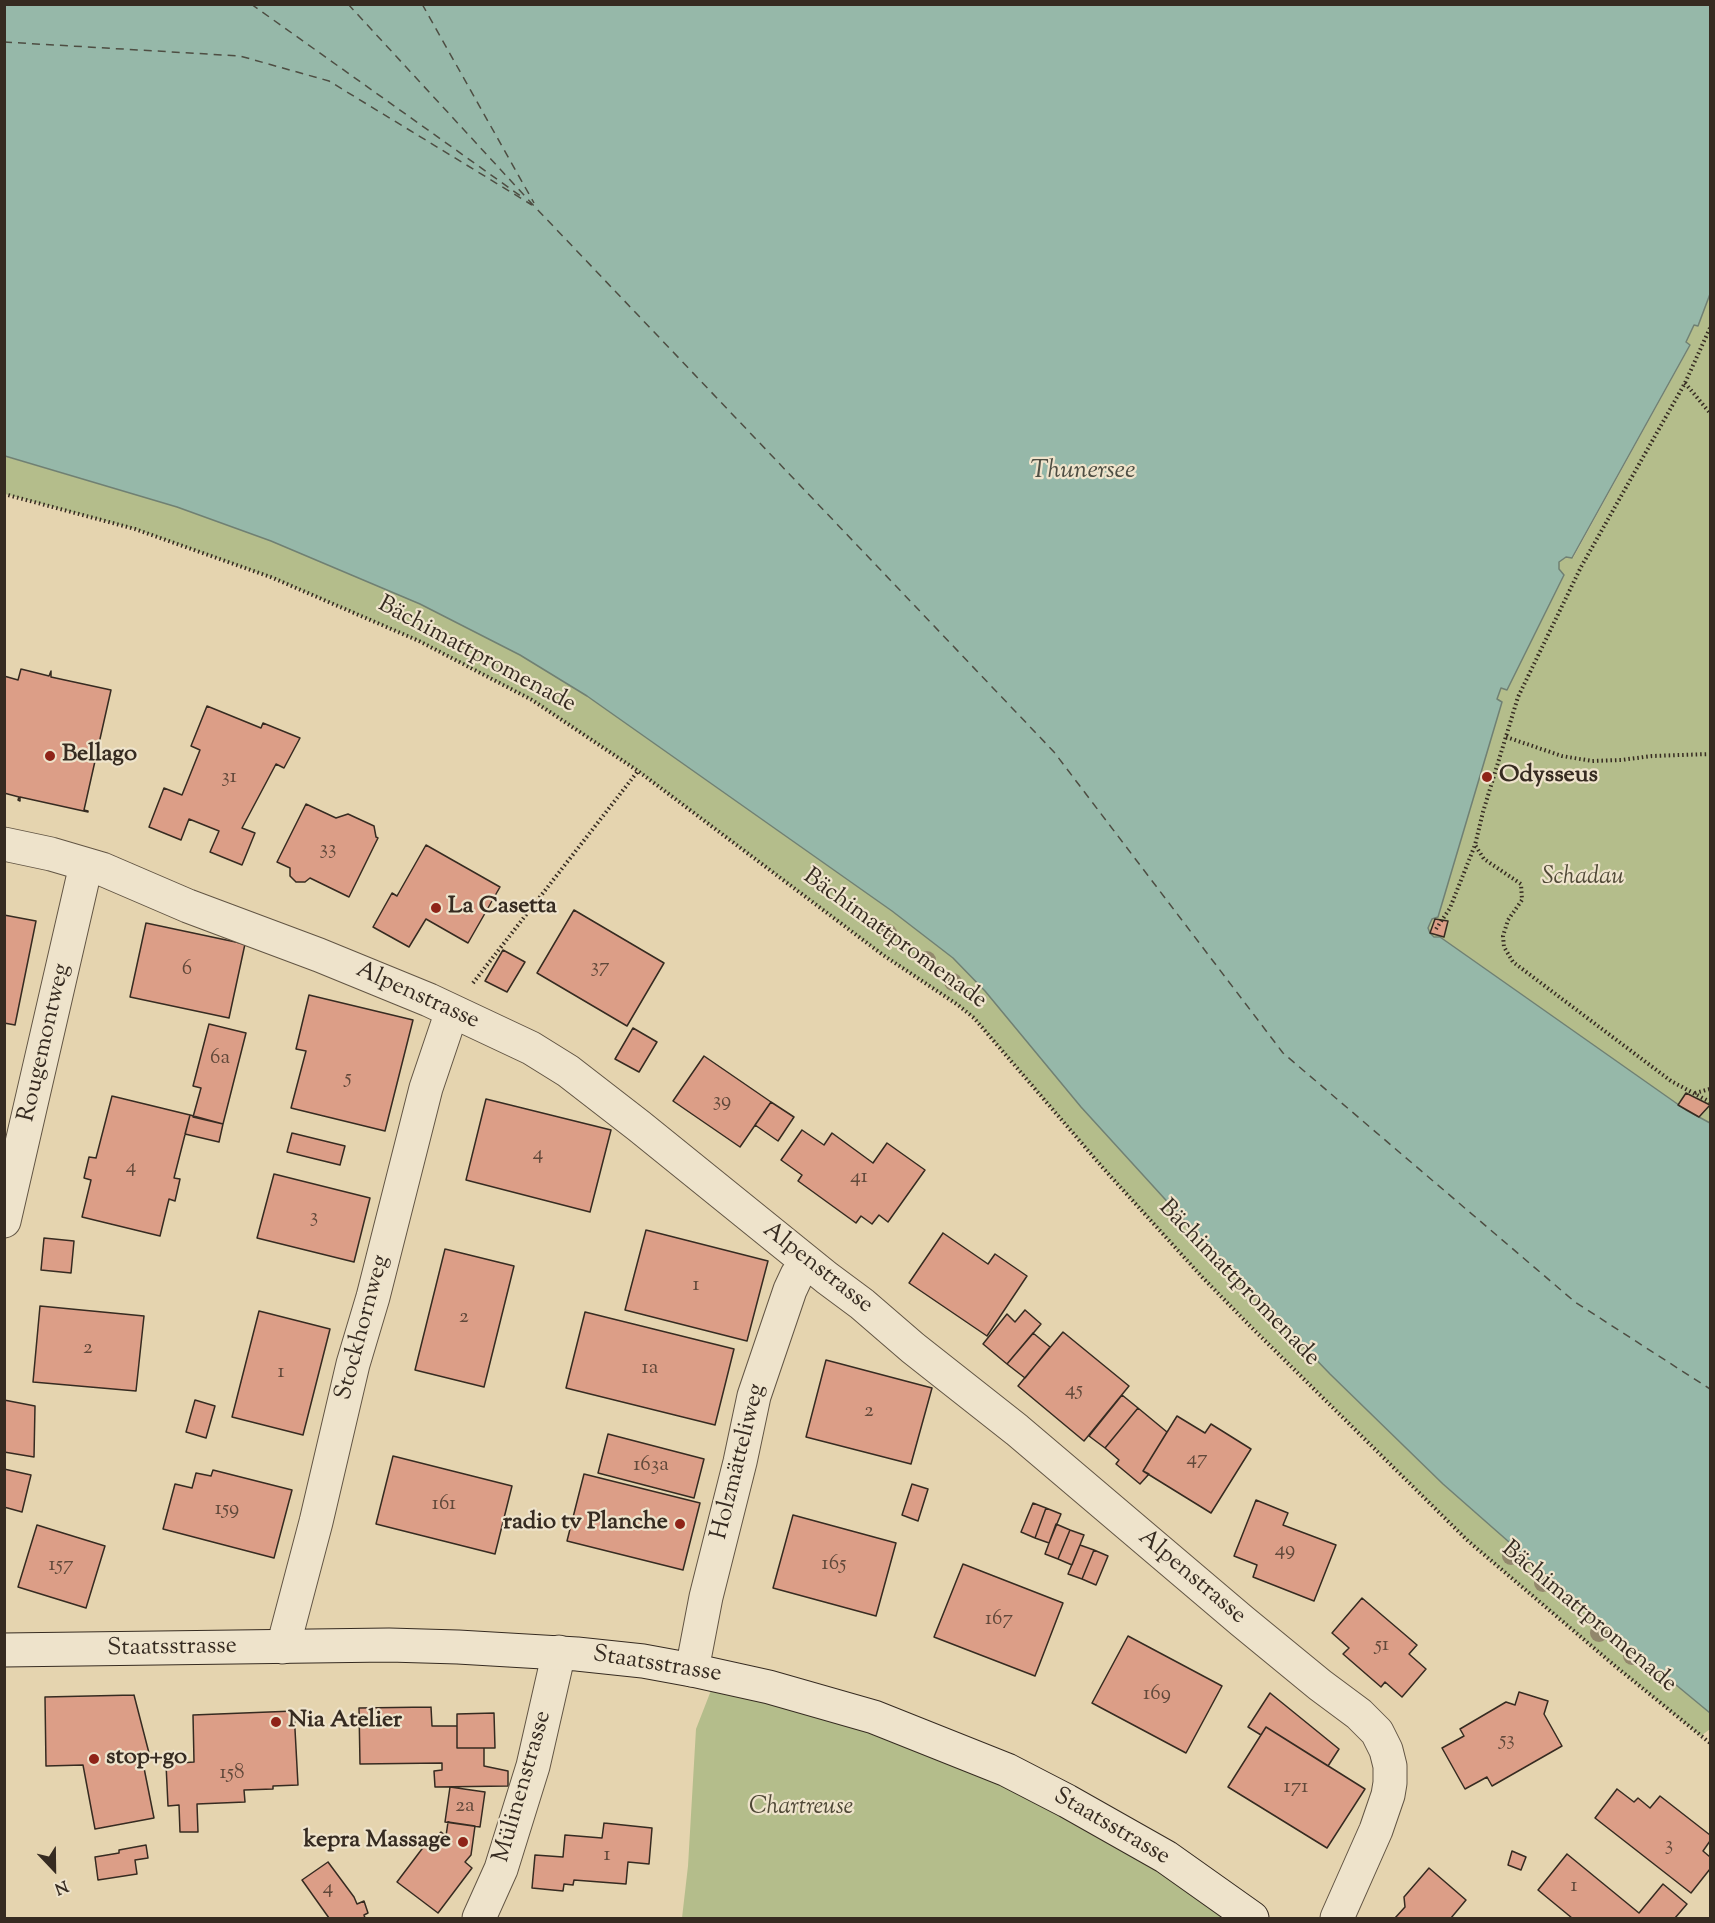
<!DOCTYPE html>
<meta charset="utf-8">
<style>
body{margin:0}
#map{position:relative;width:1715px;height:1923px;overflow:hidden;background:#e5d4af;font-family:"Sorts Mill Goudy",serif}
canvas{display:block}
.frame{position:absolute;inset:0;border:6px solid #362b21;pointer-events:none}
.north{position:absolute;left:24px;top:1839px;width:60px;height:60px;-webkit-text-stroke:4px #eee3cb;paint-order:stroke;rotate:158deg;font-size:16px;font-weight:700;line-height:24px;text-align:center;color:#362b21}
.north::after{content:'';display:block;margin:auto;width:21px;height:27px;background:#362b21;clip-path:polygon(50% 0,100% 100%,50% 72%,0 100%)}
</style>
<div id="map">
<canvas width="1715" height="1923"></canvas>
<div class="frame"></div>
<div class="north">N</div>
</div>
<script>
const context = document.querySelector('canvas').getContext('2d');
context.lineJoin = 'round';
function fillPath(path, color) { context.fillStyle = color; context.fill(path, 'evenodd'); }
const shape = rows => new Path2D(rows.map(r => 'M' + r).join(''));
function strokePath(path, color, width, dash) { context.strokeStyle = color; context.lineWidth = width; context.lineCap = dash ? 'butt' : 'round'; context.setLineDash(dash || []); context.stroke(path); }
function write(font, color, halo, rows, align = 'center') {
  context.font = font + ' "Sorts Mill Goudy",serif'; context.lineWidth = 4.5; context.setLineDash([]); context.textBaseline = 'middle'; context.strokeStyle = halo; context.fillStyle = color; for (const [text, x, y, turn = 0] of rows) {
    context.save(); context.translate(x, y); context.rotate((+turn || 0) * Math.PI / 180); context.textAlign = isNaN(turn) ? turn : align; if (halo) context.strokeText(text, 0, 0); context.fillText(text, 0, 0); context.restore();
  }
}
const green = shape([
 [1710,294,1710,1123,1686,1110,1440,937,1435,937,1430,933,1428,928,1432,919,1438,917,1502,702,1497,700,1501,687,1507,690,1564,576,1558,569,1559,562,1566,557,1573,558,1690,346,1685,342,1694,325,1698,326],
 [4,456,177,507,271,541,420,604,520,655,587,696,892,911,953,958,986,991,1081,1107,1225,1265,1330,1374,1443,1484,1600,1622,1710,1713,1710,1729,1701,1736,1615,1666,1468,1541,1202,1277,1103,1168,974,1018,958,1005,883,955,638,771,532,700,419,641,273,578,135,529,5,494],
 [717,1675,910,1730,1252,1918,682,1918,688,1866,696,1729]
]);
const water = shape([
 [4,5,1710,5,1710,294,1698,326,1694,325,1686,342,1690,345,1572,558,1566,557,1559,562,1559,569,1564,575,1507,690,1501,688,1497,699,1502,702,1438,917,1432,919,1428,928,1430,933,1434,937,1440,937,1686,1110,1710,1123,1710,1713,1600,1622,1443,1484,1330,1374,1225,1265,1081,1107,985,991,953,958,892,911,587,696,520,655,420,604,271,541,177,507,5,456,4,5]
]);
const ferry = shape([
 [251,4,522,197],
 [348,4,535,207,1054,752,1283,1053,1575,1302,1710,1389],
 [422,4,534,203],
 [4,42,240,56,329,81,532,205]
]);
const building = shape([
 [21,669,49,676,51,671,51,677,111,690,84,810,88,811,88,812,20,797,20,801,18,800,19,797,4,793,4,676,18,680,21,669],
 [207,706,261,728,263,723,300,738,284,768,276,764,242,828,255,833,242,865,210,852,219,831,189,819,181,840,149,827,164,788,182,795,200,750,191,746,207,706],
 [306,804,336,818,348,814,374,826,376,837,378,838,349,897,310,878,305,882,296,882,290,876,290,868,277,862,306,804],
 [426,845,500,887,468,943,426,919,409,947,373,927,392,893,397,896,426,845],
 [574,910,664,963,627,1026,537,973,574,910],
 [4,915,36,921,15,1025,4,1023,4,915],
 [1435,919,1448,921,1444,937,1430,933,1435,919],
 [146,923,245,944,229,1018,130,997,146,923],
 [503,950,525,962,507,992,485,981,503,950],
 [309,995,413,1020,385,1131,291,1108,306,1051,296,1049,309,995],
 [209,1024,246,1033,223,1124,193,1117,201,1088,193,1086,209,1024],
 [633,1028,657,1042,639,1072,615,1059,633,1028],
 [704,1056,771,1102,740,1147,673,1101,704,1056],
 [1686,1093,1710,1105,1699,1117,1678,1105,1686,1093],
 [112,1096,190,1115,174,1178,180,1179,175,1201,169,1199,160,1236,82,1217,91,1180,84,1178,89,1157,96,1158,112,1096],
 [486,1099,611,1130,590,1212,466,1180,486,1099],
 [771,1102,794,1117,778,1141,755,1125,771,1102],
 [190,1115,223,1124,219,1142,185,1134,190,1115],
 [802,1130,824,1145,832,1133,873,1163,887,1143,925,1170,888,1222,879,1215,872,1224,861,1216,856,1223,798,1181,802,1175,781,1160,802,1130],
 [292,1133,345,1146,340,1165,287,1152,292,1133],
 [274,1174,370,1198,354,1262,257,1238,274,1174],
 [646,1230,768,1261,747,1341,625,1310,646,1230],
 [943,1233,988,1264,995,1254,1027,1276,987,1336,909,1283,943,1233],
 [44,1238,74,1241,71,1273,41,1270,44,1238],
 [445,1249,514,1266,484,1387,415,1370,445,1249],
 [40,1306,144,1316,136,1391,33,1382,40,1306],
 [1025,1310,1041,1324,1007,1364,983,1344,1007,1314,1015,1322,1025,1310],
 [259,1311,330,1329,303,1435,232,1417,259,1311],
 [585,1312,734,1349,715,1425,566,1388,585,1312],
 [1063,1332,1129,1386,1084,1441,1018,1386,1063,1332],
 [1033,1333,1050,1347,1025,1378,1007,1364,1033,1333],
 [826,1360,932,1388,911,1464,806,1437,826,1360],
 [1122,1395,1138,1408,1105,1448,1089,1436,1122,1395],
 [4,1400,35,1406,34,1457,4,1452,4,1400],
 [195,1400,215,1406,206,1438,186,1432,195,1400],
 [1138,1408,1167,1432,1143,1471,1149,1474,1140,1484,1116,1464,1119,1460,1105,1448,1138,1408],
 [1177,1416,1205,1433,1211,1424,1251,1449,1211,1513,1143,1471,1177,1416],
 [608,1434,704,1459,694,1498,598,1473,608,1434],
 [393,1456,512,1486,495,1554,376,1524,393,1456],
 [4,1469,31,1475,22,1512,4,1507,4,1469],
 [213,1470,292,1490,274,1558,163,1529,175,1484,192,1488,196,1473,211,1476,213,1470],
 [584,1474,700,1503,683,1570,567,1541,584,1474],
 [912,1484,928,1489,918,1521,902,1515,912,1484],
 [1256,1500,1288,1513,1283,1525,1336,1545,1314,1601,1253,1577,1257,1565,1234,1556,1256,1500],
 [1033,1503,1046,1508,1035,1538,1021,1532,1033,1503],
 [1046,1508,1061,1514,1049,1543,1035,1538,1046,1508],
 [793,1515,896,1543,876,1616,773,1588,793,1515],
 [1056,1524,1070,1530,1058,1559,1045,1554,1056,1524],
 [37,1525,105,1546,86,1608,18,1587,37,1525],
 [1070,1530,1084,1535,1072,1565,1058,1559,1070,1530],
 [1080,1545,1094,1550,1082,1579,1068,1574,1080,1545],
 [1094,1550,1108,1556,1096,1585,1082,1579,1094,1550],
 [963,1564,1063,1603,1035,1676,934,1637,963,1564],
 [1362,1598,1417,1645,1409,1654,1426,1669,1402,1697,1385,1682,1381,1687,1343,1654,1349,1648,1332,1633,1362,1598],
 [1128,1636,1222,1686,1186,1753,1092,1703,1128,1636],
 [1519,1692,1548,1701,1544,1714,1562,1746,1492,1786,1487,1777,1465,1789,1442,1748,1464,1736,1460,1729,1506,1702,1515,1705,1519,1692],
 [1270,1693,1339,1749,1328,1766,1266,1727,1261,1735,1248,1727,1270,1693],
 [134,1695,149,1753,141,1753,154,1818,95,1829,83,1765,46,1766,45,1697,134,1695],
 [431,1707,432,1726,457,1726,457,1748,484,1748,484,1766,508,1771,508,1786,435,1787,434,1771,442,1770,442,1763,360,1764,359,1708,431,1707],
 [294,1711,298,1785,273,1786,273,1789,244,1790,245,1802,197,1804,198,1832,180,1832,179,1805,168,1806,166,1764,194,1762,193,1715,294,1711],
 [494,1713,495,1748,457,1748,457,1714,494,1713],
 [1266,1727,1365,1789,1327,1848,1228,1787,1266,1727],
 [450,1787,485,1792,480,1827,445,1822,450,1787],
 [1617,1789,1634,1802,1638,1798,1650,1808,1660,1796,1710,1835,1710,1841,1703,1851,1710,1857,1710,1869,1691,1893,1595,1818,1617,1789],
 [448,1822,475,1826,471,1855,465,1862,472,1868,438,1913,397,1882,431,1837,434,1839,441,1832,446,1836,448,1822],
 [604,1823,652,1828,649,1864,628,1862,626,1884,574,1880,573,1885,564,1884,563,1891,532,1888,535,1855,563,1857,565,1835,602,1838,604,1823],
 [146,1845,148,1858,135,1860,137,1874,98,1880,95,1857,119,1853,119,1850,146,1845],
 [1512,1851,1526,1857,1521,1870,1508,1865,1512,1851],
 [1567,1854,1639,1913,1663,1884,1687,1904,1675,1918,1572,1918,1538,1890,1567,1854],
 [328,1862,354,1897,357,1904,364,1901,368,1913,364,1915,365,1918,329,1918,302,1880,328,1862],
 [1429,1868,1466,1900,1451,1918,1395,1918,1405,1907,1404,1897,1429,1868]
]);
const path = shape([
 [1710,328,1685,383,1581,567,1518,697,1483,812,1475,845,1484,859,1521,884,1522,900,1508,920,1503,936,1504,947,1513,962,1671,1081,1710,1102],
 [1685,383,1710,413],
 [4,494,135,529,273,578,419,641,532,700,638,771,883,955,958,1005,974,1018,1103,1168,1202,1277,1250,1326,1468,1541,1615,1666,1710,1743],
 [1506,737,1562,756,1592,761,1621,760,1652,756,1710,754],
 [1436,929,1450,908,1475,845],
 [473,983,638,771],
 [1695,1093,1710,1089]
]);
const street = shape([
 [4,844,51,854,102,869,188,906,319,955,429,1000,531,1048,568,1071,639,1126,827,1278,862,1304,913,1348,1017,1430,1242,1621,1320,1685,1359,1714,1377,1732,1386,1750,1390,1766,1390,1783,1388,1795,1376,1830,1337,1918],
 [4,1221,86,865],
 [283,1647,316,1522,353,1364,373,1297,426,1088,452,1011],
 [692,1670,706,1597,740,1462,754,1396,790,1290,797,1275,807,1262],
 [479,1918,501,1869,533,1766,559,1652]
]);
const secondary = shape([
 [4,1650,389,1645,458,1647,577,1654,643,1661,692,1670,769,1687,874,1717,1007,1770,1067,1801,1166,1857,1252,1918]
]);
const trees = [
 [888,933],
 [927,960],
 [953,982],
 [1511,1556],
 [1543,1583],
 [1599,1633],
 [1632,1656]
];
const markers = [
 [50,756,6,"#8f2418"],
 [1487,777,6,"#8f2418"],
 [436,908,6,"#8f2418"],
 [680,1524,6,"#8f2418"],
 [276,1722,6,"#8f2418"],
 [94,1759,6,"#8f2418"],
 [463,1842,6,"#8f2418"]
];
const numberNames = [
 ["31",229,778],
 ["33",328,850],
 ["37",600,968],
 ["6",187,970],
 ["6a",220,1059],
 ["5",348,1079],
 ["39",722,1102],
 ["4",538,1155],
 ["4",131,1168],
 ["41",859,1178],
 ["3",314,1218],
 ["1",696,1286],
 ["2",464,1318],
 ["2",88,1349],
 ["1a",650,1369],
 ["1",281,1373],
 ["45",1074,1391],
 ["2",869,1412],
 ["47",1197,1460],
 ["163a",651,1466],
 ["161",444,1505],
 ["159",227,1510],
 ["49",1285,1551],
 ["165",834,1565],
 ["157",61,1566],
 ["167",999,1620],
 ["51",1382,1646],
 ["169",1157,1695],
 ["53",1507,1741],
 ["158",232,1774],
 ["171",1296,1788],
 ["2a",465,1807],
 ["3",1669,1846],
 ["1",607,1856],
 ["1",1574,1887],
 ["4",328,1889]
];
const streetNames = [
 ["Bächimattpromenade",476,656,28],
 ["Bächimattpromenade",894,940,36],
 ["Alpenstrasse",417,997,24],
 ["Rougemontweg",46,1043,-77],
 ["Alpenstrasse",817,1269,38],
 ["Bächimattpromenade",1238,1284,46],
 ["Stockhornweg",364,1328,-75],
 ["Holzmätteliweg",740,1462,-76],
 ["Alpenstrasse",1191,1578,40],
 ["Bächimattpromenade",1588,1618,40],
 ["Staatsstrasse",172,1649,-1],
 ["Staatsstrasse",657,1666,9],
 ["Mülinenstrasse",524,1787,-74],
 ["Staatsstrasse",1111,1828,30]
];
const poiNames = [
 ["Bellago",62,756],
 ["Odysseus",1499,777],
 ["La Casetta",448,908],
 ["radio tv Planche",668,1524,"right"],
 ["Nia Atelier",288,1722],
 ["stop+go",106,1759],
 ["kepra Massage",451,1842,"right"]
];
const parkNames = [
 ["Schadau",1583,879],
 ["Chartreuse",801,1809]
];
const waterNames = [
 ["Thunersee",1083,473]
];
fillPath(green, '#b4bd8b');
fillPath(water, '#96b8a9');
strokePath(water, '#708073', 1.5);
strokePath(ferry, '#4e4e43', 1.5, [8, 6]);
fillPath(building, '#dc9e87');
strokePath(building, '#362b21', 1.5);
strokePath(street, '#625544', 35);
strokePath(secondary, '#362b21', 35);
strokePath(path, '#362b21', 4, [1.5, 3]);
strokePath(street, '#eee3cb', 33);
strokePath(secondary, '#eee3cb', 33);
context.fillStyle = '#92876c';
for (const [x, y] of trees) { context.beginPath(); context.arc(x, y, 9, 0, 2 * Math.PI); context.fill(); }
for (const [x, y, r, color] of markers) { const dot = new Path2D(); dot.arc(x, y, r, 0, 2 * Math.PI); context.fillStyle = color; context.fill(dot); strokePath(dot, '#eee3cb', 2); }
write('21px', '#60483a', null, numberNames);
write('24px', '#362b21', '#eee3cb', streetNames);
write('bold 24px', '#362b21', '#eee3cb', poiNames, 'left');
write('italic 24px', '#4f4836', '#eee3cb', parkNames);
write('italic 26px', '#4e4e43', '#eee3cb', waterNames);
</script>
